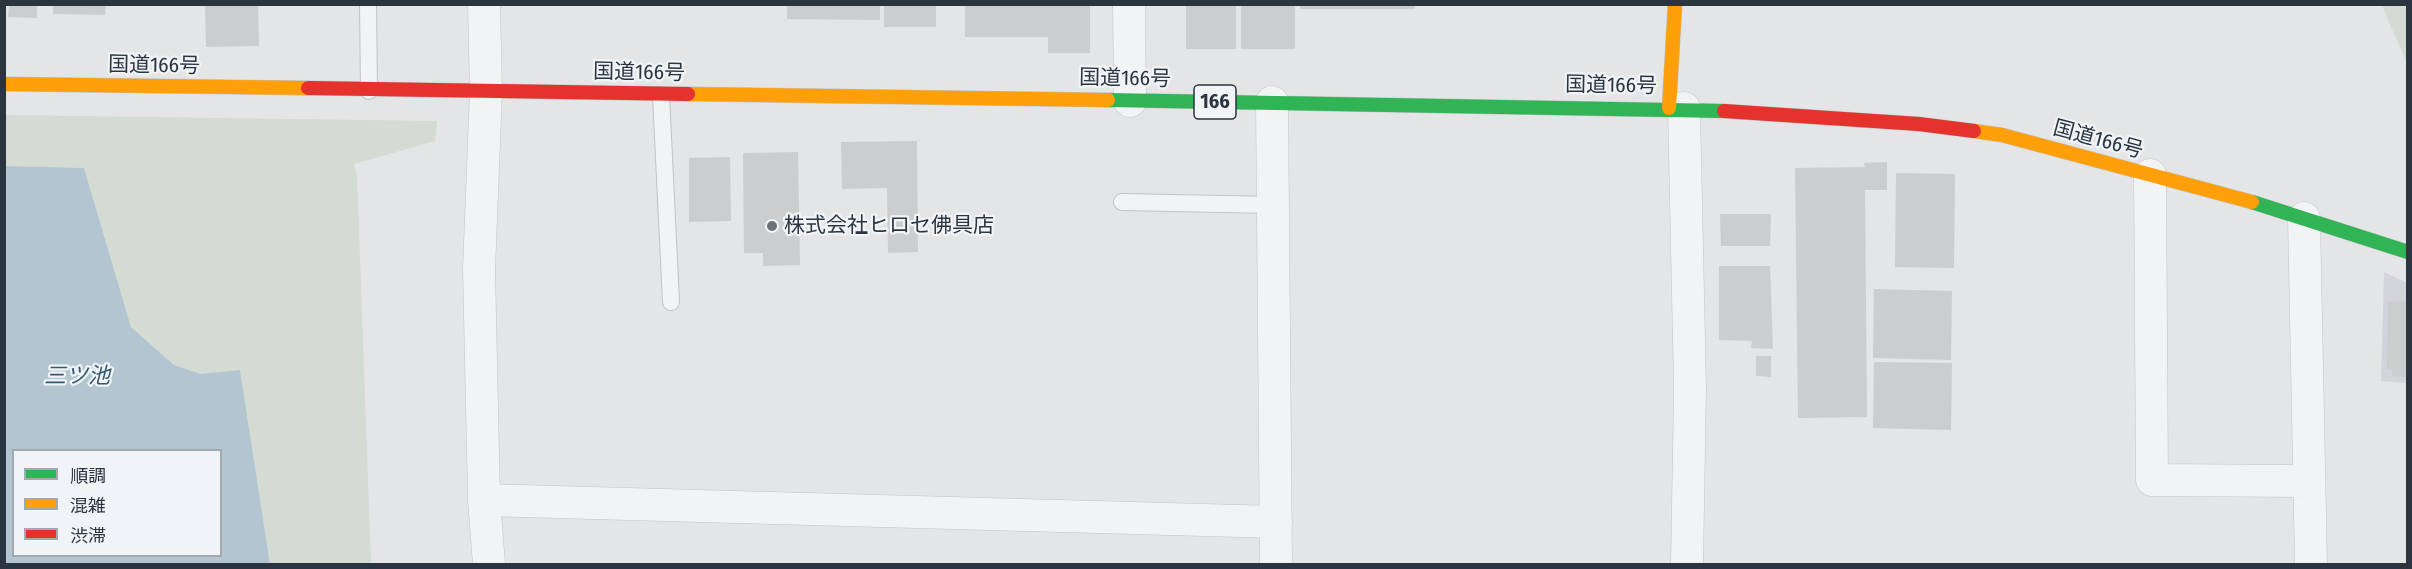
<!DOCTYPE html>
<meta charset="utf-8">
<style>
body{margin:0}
#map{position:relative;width:2412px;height:569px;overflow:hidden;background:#e3e5e7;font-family:"Fira Sans Condensed","Noto Sans JP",sans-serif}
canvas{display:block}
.frame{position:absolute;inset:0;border:6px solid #2a3540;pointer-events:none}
.legend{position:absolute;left:12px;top:449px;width:210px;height:108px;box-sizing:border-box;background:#f1f4f7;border:2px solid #a1a8ae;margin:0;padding:8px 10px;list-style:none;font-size:18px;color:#2a3540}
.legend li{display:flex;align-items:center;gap:12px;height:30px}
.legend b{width:30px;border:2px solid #a1a8ae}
</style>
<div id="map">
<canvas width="2412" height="569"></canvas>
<div class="frame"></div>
<ul class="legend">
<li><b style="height:8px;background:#30b455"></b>順調</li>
<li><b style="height:8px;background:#ff9f0a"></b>混雑</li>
<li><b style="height:8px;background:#e5322d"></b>渋滞</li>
</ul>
</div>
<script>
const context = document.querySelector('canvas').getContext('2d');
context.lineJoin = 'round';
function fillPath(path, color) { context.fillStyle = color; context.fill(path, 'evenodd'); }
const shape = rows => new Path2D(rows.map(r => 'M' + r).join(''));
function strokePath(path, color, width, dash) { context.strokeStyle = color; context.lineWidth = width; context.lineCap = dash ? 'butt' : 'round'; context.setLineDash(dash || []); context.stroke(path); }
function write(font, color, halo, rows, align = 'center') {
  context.font = font + ' "Fira Sans Condensed","Noto Sans JP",sans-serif'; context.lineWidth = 4.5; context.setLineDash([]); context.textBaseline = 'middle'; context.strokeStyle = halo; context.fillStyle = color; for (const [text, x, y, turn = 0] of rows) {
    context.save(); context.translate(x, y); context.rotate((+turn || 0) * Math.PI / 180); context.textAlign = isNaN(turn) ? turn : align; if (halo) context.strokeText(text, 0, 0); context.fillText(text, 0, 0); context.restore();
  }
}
const built = shape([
 [2384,272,2407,283,2407,383,2381,381]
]);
const green = shape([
 [2382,5,2407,5,2407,64,2386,15],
 [5,115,437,121,435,141,354,164,357,176,371,564,270,564,240,370,201,374,174,365,131,327,84,168,5,166]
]);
const water = shape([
 [5,166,84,168,131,327,174,365,201,374,240,370,270,564,5,564],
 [14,450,220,450,220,556,14,556]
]);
const building = shape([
 [9,4,37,4,37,18,8,17],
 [53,4,106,4,105,15,53,14],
 [205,4,258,4,259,46,206,47],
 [787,4,880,4,880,20,787,19],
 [884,4,936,4,936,27,884,27],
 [965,4,1090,4,1090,53,1048,53,1048,37,965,37],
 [1186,4,1236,4,1236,49,1186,49],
 [1241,4,1295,4,1295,49,1241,49],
 [1300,4,1415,4,1415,9,1300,9],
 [917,141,918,252,888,253,887,188,842,189,841,142],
 [798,152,800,265,763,266,763,253,744,253,743,153],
 [730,157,731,221,689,222,689,158],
 [1887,162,1887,190,1865,190,1867,417,1798,418,1795,168,1865,167,1864,163],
 [1896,173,1955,174,1954,268,1895,267],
 [1720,214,1771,214,1770,246,1721,246],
 [1719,266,1770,266,1773,349,1751,348,1752,341,1719,340],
 [1874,289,1952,291,1951,360,1873,358],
 [2388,301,2408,302,2408,377,2392,376,2392,369,2387,369],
 [1756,356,1771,356,1771,377,1756,376],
 [1874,362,1952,363,1951,430,1873,428]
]);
const lane = shape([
 [368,4,369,91],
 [661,95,671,302],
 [1122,202,1273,205]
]);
const street = shape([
 [484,4,486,92,479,269,484,500,489,564],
 [1129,4,1130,101],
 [1272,102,1276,564],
 [1684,108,1690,388,1687,564],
 [2150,175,2152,480,2309,481],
 [2304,218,2311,564],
 [484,500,1276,522]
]);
const fast = shape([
 [1108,100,1724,111],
 [2252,202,2408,252]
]);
const slow = shape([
 [4,84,308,88],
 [688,94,1108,100],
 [1669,108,1675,4],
 [1974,131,2002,135,2252,202]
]);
const jam = shape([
 [308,88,688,94],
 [1724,111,1919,124,1974,131]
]);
const markers = [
 [772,226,6,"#6b737a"]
];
const shields = [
 [1215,102,42]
];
const shieldNames = [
 ["166",1215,102]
];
const streetNames = [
 ["国道166号",154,66,1],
 ["国道166号",639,73,1],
 ["国道166号",1125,79,1],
 ["国道166号",1611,86,1],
 ["国道166号",2098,140,15]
];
const poiNames = [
 ["株式会社ヒロセ佛具店",784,226]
];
const waterNames = [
 ["三ツ池",77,377]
];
fillPath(built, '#d1d5da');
fillPath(green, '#d4dbd3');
fillPath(water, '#b2c5d1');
fillPath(building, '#cbcdcf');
strokePath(lane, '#c1c3c5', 18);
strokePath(street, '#c1c3c5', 33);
strokePath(fast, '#c1c3c5', 15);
strokePath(slow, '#c1c3c5', 15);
strokePath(jam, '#c1c3c5', 15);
strokePath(lane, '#f2f3f5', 16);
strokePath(street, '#f2f3f5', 32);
strokePath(fast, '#30b455', 14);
strokePath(slow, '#ff9f0a', 14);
strokePath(jam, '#e5322d', 14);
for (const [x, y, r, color] of markers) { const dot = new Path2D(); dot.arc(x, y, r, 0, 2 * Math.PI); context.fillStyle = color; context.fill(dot); strokePath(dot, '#f1f4f7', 2); }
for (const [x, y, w] of shields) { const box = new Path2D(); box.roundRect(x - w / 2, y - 17, w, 34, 4.5); context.fillStyle = '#f1f4f7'; context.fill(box); strokePath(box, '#2a3540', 1.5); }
write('bold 20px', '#2a3540', null, shieldNames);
write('21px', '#2a3540', '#f1f4f7', streetNames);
write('21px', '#2a3540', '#f1f4f7', poiNames, 'left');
write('italic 22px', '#355873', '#f1f4f7', waterNames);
</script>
